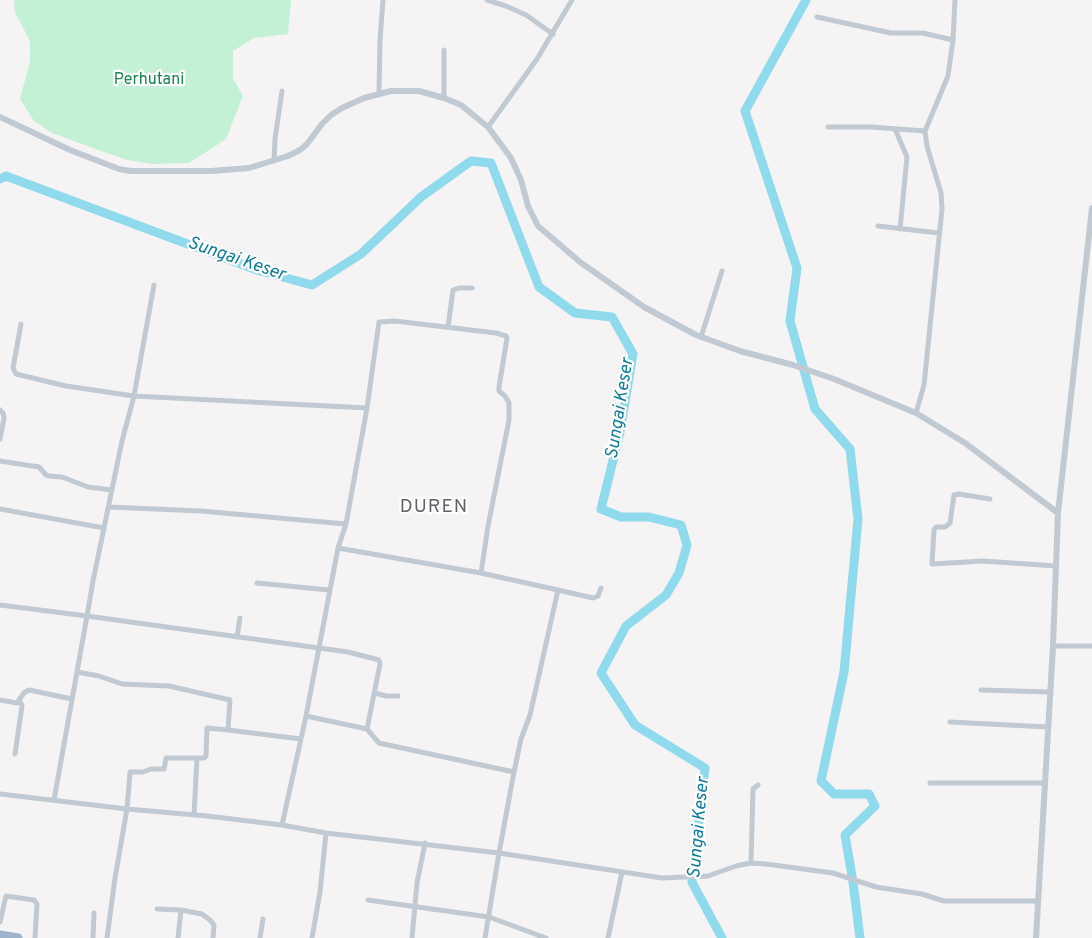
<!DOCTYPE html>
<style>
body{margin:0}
canvas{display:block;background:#f5f3f3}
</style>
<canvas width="1092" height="938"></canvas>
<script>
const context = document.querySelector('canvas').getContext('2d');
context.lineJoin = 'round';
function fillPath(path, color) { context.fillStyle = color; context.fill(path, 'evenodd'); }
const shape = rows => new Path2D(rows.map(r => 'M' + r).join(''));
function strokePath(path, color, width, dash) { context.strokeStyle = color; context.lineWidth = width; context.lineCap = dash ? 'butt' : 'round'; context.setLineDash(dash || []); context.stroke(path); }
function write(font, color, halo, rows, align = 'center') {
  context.font = font + ' Overpass,sans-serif'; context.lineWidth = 4.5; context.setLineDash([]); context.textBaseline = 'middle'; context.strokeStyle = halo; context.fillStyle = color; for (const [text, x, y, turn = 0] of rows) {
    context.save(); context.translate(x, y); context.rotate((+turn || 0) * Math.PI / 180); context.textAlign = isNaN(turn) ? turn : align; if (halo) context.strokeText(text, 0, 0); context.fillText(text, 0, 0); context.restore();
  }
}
const green = shape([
 [14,0,291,0,288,34,254,38,233,51,233,78,243,96,226,139,189,163,153,164,127,160,93,148,52,133,34,121,20,99,30,62,30,41,15,12]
]);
const river = shape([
 [806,0,745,111,797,268,790,321,815,409,850,449,858,519,844,672,821,781,834,794,869,794,875,806,845,835,853,882,860,938],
 [0,179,6,176,257,270,312,285,361,254,421,197,471,161,491,163,539,287,575,313,612,317,633,354,620,432,601,509,621,517,649,517,681,525,687,545,679,573,666,595,626,626,601,673,635,725,705,768,692,882,722,938]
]);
const minor = shape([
 [487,0,506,6,526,15,553,34],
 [817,17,877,30,891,33,923,33,953,40],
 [444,50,444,98],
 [379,93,380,40,383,0],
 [488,127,537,59,572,0],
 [828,127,871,127,925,131],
 [895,129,907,157,900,229],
 [274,161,275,139,282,91],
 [878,226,939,233],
 [21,324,13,368,16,374,66,386,134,396,154,285],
 [448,327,453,290,459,288,472,288],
 [701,337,722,271],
 [0,410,3,413,4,418,0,439],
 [916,413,924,385,942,209,941,193,927,146,925,131,948,76,953,40,955,0],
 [0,461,39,467,46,475,49,476,62,477,88,487,112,490],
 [990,499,959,494,954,495,950,523,945,527,936,527,934,530,932,564,983,561,1056,566],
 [109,507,201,511,346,524],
 [0,509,104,528],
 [338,548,346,524,367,408,379,322,395,321,496,333,506,336,507,338,499,387,499,391,505,396,509,403,509,420,488,526,481,573],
 [257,583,329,590],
 [558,590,593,598,598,596,601,588],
 [0,605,87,616,93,581,122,441,134,396,367,408],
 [237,637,240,618],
 [1053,646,1092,646],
 [77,672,99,676,122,684,169,686,230,700,228,730,301,739],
 [981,690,1050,692],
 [375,693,386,696,398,696],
 [0,700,17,703,24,693,29,690,72,699],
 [306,716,367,729,379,743,514,772],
 [950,722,1048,727],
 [15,754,22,706,21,703,18,702],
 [930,783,1045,783],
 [0,794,127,809,207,816,282,825,326,833,499,853,485,938],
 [54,800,87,616,348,652,379,660,380,664,367,729],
 [194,815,197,758],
 [282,825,306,716,338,548,481,573,558,590,530,715,521,739,514,772,499,853,662,878,708,876,736,866,751,863,766,864,833,873,876,887,922,894,944,901,1038,901],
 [751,863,753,789,758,785],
 [368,900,489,917,546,938],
 [157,909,181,910,202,914,210,920,214,925,213,938],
 [0,922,6,896,34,900,37,904,35,938],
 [93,938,94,913],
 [107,938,115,878,127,809,130,772,143,772,151,769,164,769,166,758,204,758,206,756,207,728,228,730],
 [178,938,181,910],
 [260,938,263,919],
 [312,938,320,892,326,833],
 [412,938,417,883,425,843],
 [608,938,622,872]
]);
const tertiary = shape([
 [0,117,70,150,119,169,131,171,211,171,249,168,288,156,300,150,307,144,322,124,331,115,342,108,364,98,391,91,419,91,444,98,461,105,488,127,511,158,521,180,528,206,538,226,580,262,644,307,696,335,740,351,793,365,834,379,916,413,965,443,1058,513],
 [1036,938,1053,646,1058,513,1092,208]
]);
const trunk = shape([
 [0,935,18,938]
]);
const parkNames = [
 ["Perhutani",149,81]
];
const waterNames = [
 ["Sungai Keser",236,260,19],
 ["Sungai Keser",621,409,-81],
 ["Sungai Keser",700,828,-85]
];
const quarterNames = [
 ["DUREN",434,508]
];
fillPath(green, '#c3f1d5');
strokePath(river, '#90daee', 9);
strokePath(minor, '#c1cad2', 5);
strokePath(tertiary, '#c1cad2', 6);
strokePath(trunk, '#9fb4c9', 9);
write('16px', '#17864f', '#fff', parkNames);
write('italic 18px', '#0c7c9b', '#fff', waterNames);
context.letterSpacing = '1px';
write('19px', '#5f6368', '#fff', quarterNames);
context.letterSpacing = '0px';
</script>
